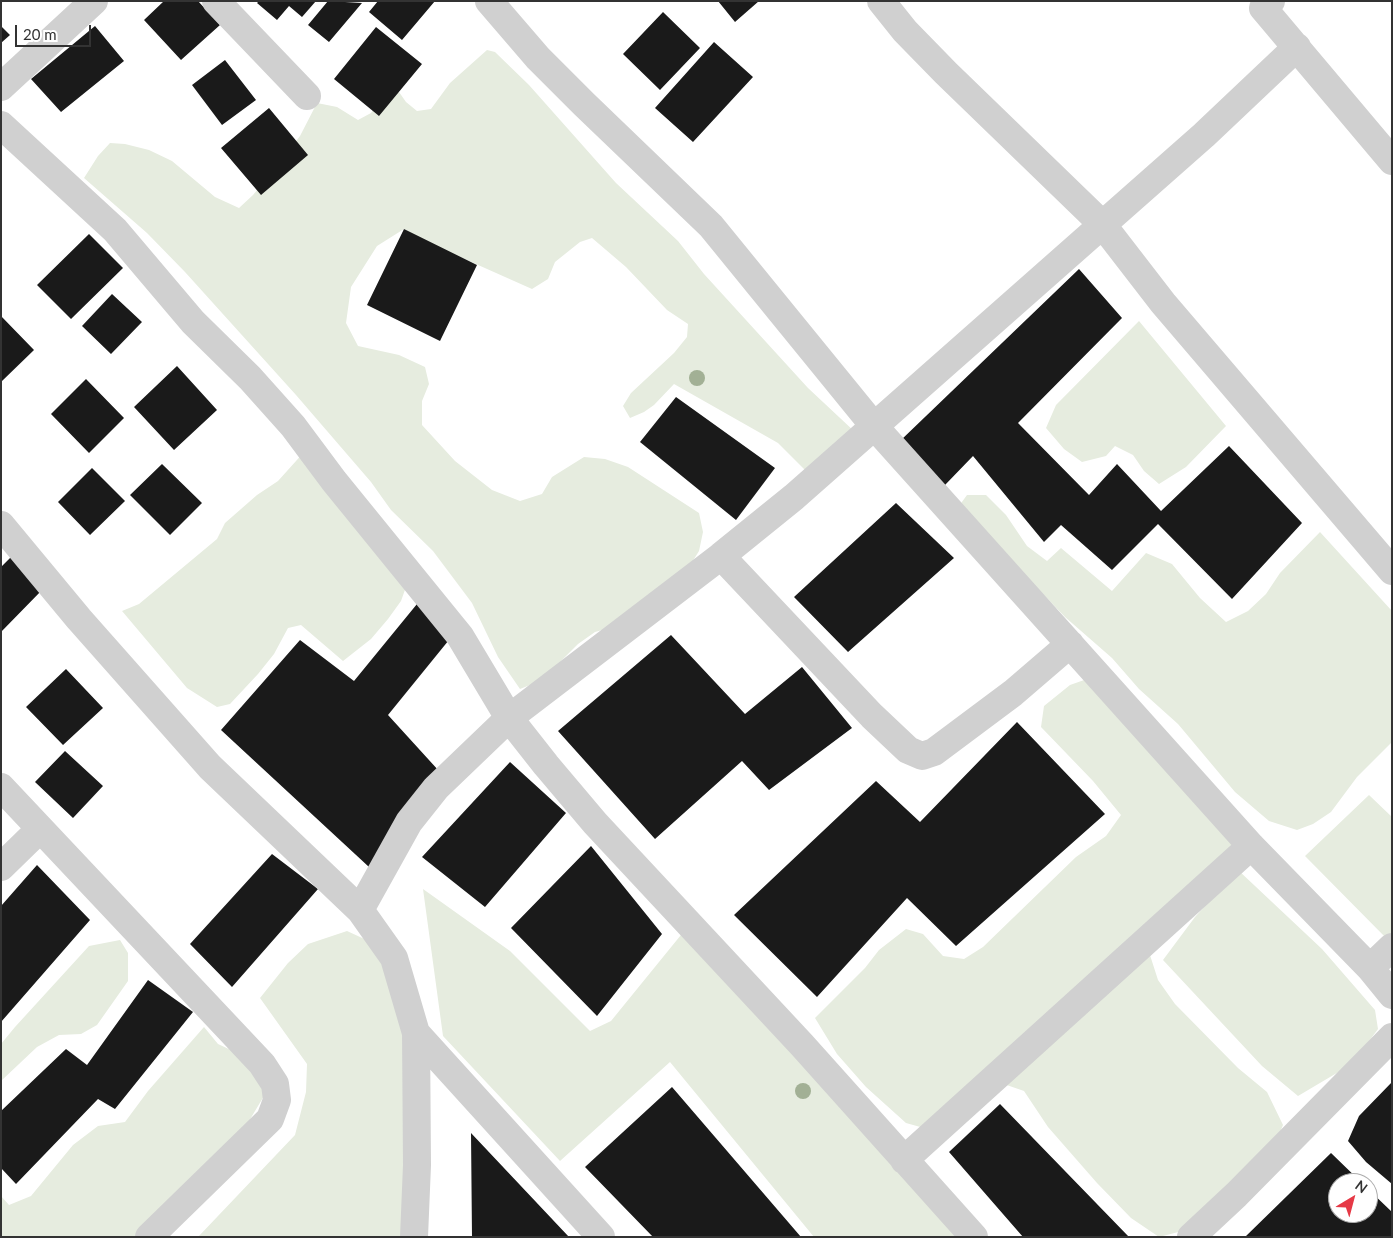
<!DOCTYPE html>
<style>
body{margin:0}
#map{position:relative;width:1393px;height:1238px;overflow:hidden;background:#fff;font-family:Lato,sans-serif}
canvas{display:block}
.frame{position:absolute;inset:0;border:2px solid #333;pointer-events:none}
.north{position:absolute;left:1328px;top:1173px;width:50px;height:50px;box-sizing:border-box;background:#fff;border:1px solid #adadad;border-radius:50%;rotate:37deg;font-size:14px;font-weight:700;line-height:20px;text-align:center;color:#333}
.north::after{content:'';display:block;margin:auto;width:18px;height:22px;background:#e63946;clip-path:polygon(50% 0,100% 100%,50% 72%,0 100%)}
.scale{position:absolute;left:15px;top:25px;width:76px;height:22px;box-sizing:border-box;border:2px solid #333;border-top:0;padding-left:6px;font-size:15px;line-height:18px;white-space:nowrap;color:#333;-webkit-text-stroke:4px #fff;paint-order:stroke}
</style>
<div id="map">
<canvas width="1393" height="1238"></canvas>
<div class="frame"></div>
<div class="north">N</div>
<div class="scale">20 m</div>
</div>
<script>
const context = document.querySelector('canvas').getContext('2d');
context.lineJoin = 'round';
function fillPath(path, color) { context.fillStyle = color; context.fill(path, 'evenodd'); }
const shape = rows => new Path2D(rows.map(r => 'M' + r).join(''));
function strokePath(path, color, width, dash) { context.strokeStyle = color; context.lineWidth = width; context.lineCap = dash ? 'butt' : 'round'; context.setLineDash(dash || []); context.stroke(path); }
const green = shape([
 [487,50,495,52,529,85,616,183,678,241,704,274,808,388,855,432,813,475,804,469,778,443,674,384,654,405,644,412,630,418,623,406,631,393,674,353,687,337,688,324,667,310,626,267,592,238,580,242,555,262,548,279,532,289,422,240,404,229,377,246,351,287,346,323,358,346,399,355,425,367,429,384,422,401,422,425,455,461,492,490,520,501,542,494,552,477,584,457,605,459,628,467,699,513,703,532,699,551,689,567,613,627,595,632,578,644,558,664,535,683,520,689,498,657,472,603,433,551,391,510,371,482,296,395,185,272,147,233,84,178,98,156,110,143,125,144,149,150,172,161,215,197,239,208,253,195,277,166,300,136,317,103,337,107,358,120,371,113,377,104,399,92,406,102,417,111,431,109,450,83],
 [1139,321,1226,426,1186,467,1159,484,1144,471,1133,455,1115,446,1106,456,1082,462,1064,449,1046,428,1056,405],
 [305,451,406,587,401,601,388,619,371,639,343,661,301,625,288,628,274,654,258,674,230,704,217,707,187,688,122,611,139,604,217,539,225,523,257,495,278,481],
 [967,495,986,495,1006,515,1027,546,1047,561,1061,548,1112,591,1146,553,1172,564,1200,598,1226,622,1248,611,1266,594,1280,573,1320,532,1392,611,1392,742,1357,777,1331,812,1313,824,1297,830,1269,821,1235,792,1178,724,1139,689,1112,658,1065,617,959,506],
 [1087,679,1236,835,1231,864,1149,952,1158,980,1175,1004,1238,1068,1267,1092,1283,1125,1273,1149,1186,1230,1159,1237,1131,1218,1097,1183,1048,1127,1024,1091,998,1082,949,1135,906,1123,866,1087,837,1054,815,1018,865,968,879,950,906,929,923,934,943,956,964,959,983,947,1076,857,1106,836,1121,815,1093,781,1041,727,1044,706,1070,685],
 [1369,795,1392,817,1392,936,1388,940,1305,856],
 [1238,870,1322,949,1375,1010,1378,1029,1352,1064,1298,1096,1262,1066,1163,960,1195,917],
 [423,889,510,951,590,1031,611,1021,685,930,962,1237,814,1237,670,1062,560,1161,443,1036],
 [347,931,384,948,403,989,411,1237,198,1237,295,1135,306,1092,307,1064,260,998,288,963,308,944],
 [120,940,128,953,128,981,97,1025,81,1034,59,1035,37,1047,1,1081,1,1044,15,1027,89,946],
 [204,1027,218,1044,233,1051,263,1073,264,1096,234,1146,145,1237,1,1237,1,1196,9,1205,31,1196,73,1145,98,1126,125,1122,148,1091]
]);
const building = shape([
 [164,1,198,1,220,25,181,60,144,20],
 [259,1,316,1,302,17,289,6,277,20,257,3],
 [328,1,362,3,329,42,308,25],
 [378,1,435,1,402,40,369,12],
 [718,1,759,1,735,22],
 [663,12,700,48,660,90,623,54],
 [1,26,10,35,1,43],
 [95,26,124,61,61,112,31,79],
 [376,27,422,64,379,116,334,79],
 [714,42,753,77,693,142,655,108],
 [225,60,256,100,222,125,192,85],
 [269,108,308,155,261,195,221,148],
 [404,229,477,265,440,341,367,305],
 [89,234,123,268,71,319,37,285],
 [1079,269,1122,318,1018,423,1089,495,1117,464,1161,511,1229,446,1302,523,1232,599,1158,524,1112,570,1061,525,1044,542,973,456,945,485,900,441],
 [112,294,142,322,111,354,82,326],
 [1,316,34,350,1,382],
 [177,366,217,410,174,450,134,407],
 [86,379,124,418,89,453,51,414],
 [676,397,775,468,736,520,640,442],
 [162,464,202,503,170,535,130,495],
 [92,468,125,501,90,535,58,502],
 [896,503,954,558,848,652,794,597],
 [11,557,43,589,1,632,1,567],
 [417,604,453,635,388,715,439,771,369,867,221,730,300,640,354,681],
 [671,635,745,714,802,667,852,728,769,790,742,761,655,839,558,731],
 [66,669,103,708,63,745,26,707],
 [1017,722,1105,814,956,946,907,898,817,997,734,915,876,781,920,822],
 [65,751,103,786,73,818,35,782],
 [510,762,566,813,485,907,422,857],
 [591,846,662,934,597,1016,511,928],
 [272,854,318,889,232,987,190,944],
 [37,865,90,920,1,1022,1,906],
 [148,980,193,1012,115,1109,98,1099,16,1184,1,1168,1,1111,66,1049,87,1065],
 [1392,1082,1392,1184,1366,1162,1348,1141,1359,1116],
 [672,1087,801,1237,653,1237,585,1167],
 [1000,1104,1129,1237,1023,1237,949,1152],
 [471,1133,569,1237,472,1237],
 [1331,1153,1362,1183,1338,1183,1338,1213,1368,1213,1368,1189,1392,1212,1392,1237,1245,1237]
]);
const minor = shape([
 [216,1,307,96],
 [489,1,538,58,584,104,711,226,874,426,1251,846,1370,968,1392,995],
 [881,1,905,31,946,73,1102,224,1163,303,1392,571],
 [1271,1,1263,8,1392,161],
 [1,87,94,1],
 [1,125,115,230,193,322,250,378,293,426,334,481,460,636,509,718,546,765,595,823,802,1045,974,1237],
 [1,525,79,619,210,767,360,910,394,958,416,1033,417,1165,414,1237],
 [721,556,872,716,908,750,922,756,934,752,1013,693,1070,644],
 [1,787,262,1064,275,1084,277,1100,270,1119,149,1237],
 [1,867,40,829],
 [360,910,409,822,436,788,509,718,721,556,794,497,1204,135,1297,47],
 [1370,968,1392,947],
 [416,1033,601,1237],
 [904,1160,1251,846],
 [1191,1237,1236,1195,1392,1037]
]);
const trees = [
 [697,378],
 [803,1091]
];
fillPath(green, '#e6ecdf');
fillPath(building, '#1a1a1a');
strokePath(minor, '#d0d0d0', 28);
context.fillStyle = '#a2b095';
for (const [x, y] of trees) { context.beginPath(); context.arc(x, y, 8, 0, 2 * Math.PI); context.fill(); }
</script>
